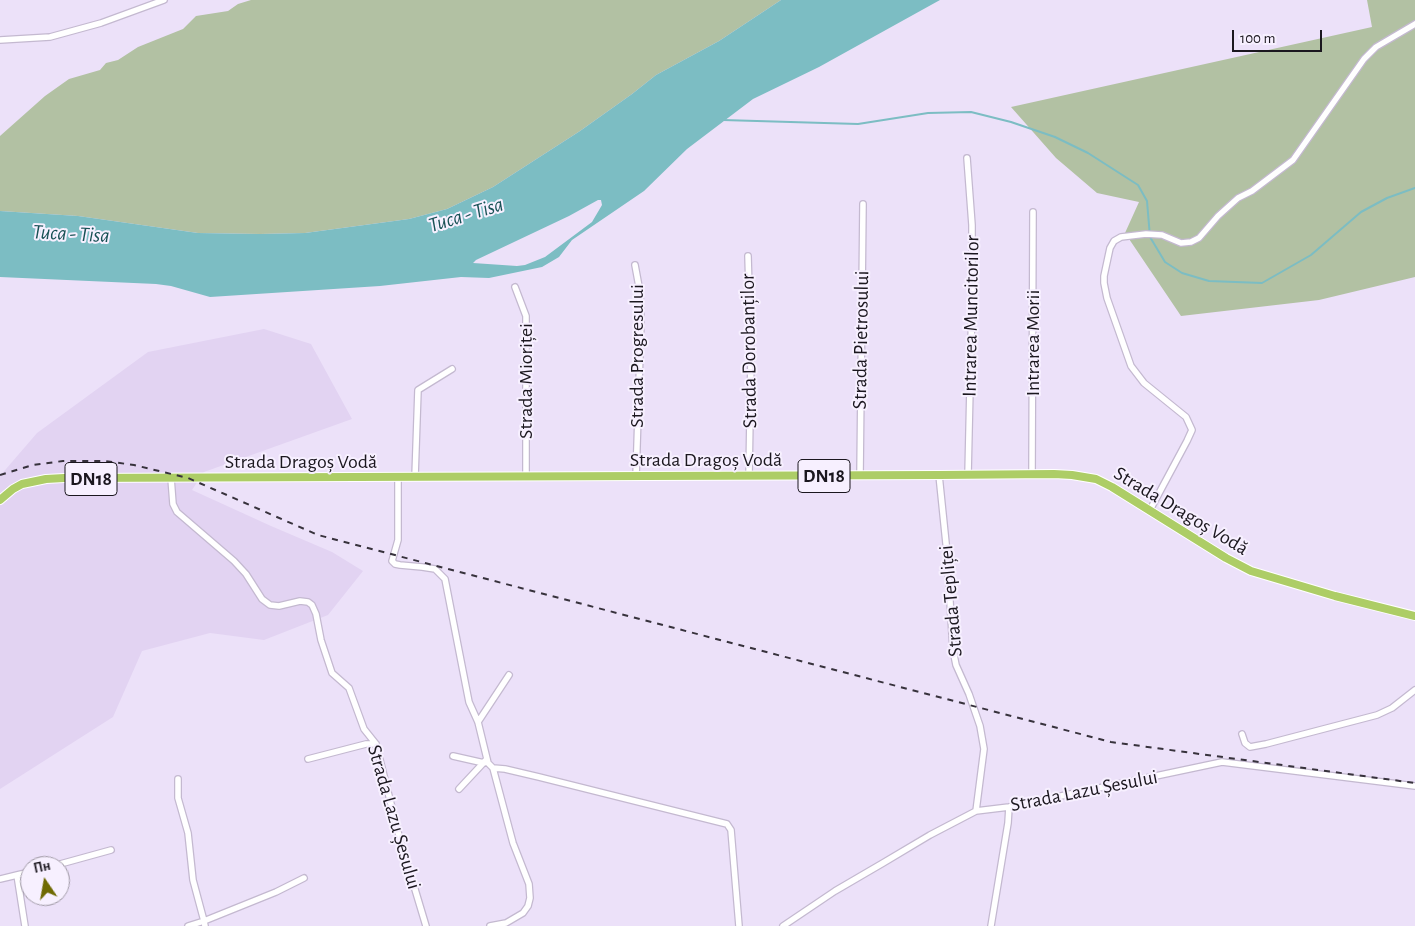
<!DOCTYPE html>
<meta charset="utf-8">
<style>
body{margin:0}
#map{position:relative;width:1415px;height:926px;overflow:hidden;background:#ece1f9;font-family:"Alegreya Sans",sans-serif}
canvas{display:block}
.north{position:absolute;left:20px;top:856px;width:50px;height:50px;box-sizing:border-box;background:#f7f0ff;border:1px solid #9f99a5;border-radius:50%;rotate:348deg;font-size:14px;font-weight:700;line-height:20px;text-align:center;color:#1b171f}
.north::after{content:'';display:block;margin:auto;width:18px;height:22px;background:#6f6a03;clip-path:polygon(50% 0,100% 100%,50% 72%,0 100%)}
.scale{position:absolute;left:1232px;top:30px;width:90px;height:22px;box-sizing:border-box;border:2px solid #1b171f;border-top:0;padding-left:6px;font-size:15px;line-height:18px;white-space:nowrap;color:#1b171f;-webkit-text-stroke:4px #f7f0ff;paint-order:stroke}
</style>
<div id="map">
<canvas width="1415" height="926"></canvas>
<div class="north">Пн</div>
<div class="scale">100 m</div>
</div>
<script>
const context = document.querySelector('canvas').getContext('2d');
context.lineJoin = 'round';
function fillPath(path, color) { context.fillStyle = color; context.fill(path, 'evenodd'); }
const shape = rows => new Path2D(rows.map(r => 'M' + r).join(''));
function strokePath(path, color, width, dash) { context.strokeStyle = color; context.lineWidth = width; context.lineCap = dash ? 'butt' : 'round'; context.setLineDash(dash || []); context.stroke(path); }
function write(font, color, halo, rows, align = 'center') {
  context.font = font + ' "Alegreya Sans",sans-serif'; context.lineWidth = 4; context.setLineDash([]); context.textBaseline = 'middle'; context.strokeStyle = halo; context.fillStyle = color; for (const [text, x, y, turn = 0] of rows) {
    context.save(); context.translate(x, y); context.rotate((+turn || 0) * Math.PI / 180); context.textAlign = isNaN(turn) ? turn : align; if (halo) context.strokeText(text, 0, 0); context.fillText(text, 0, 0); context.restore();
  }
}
const built = shape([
 [264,329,311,344,352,419,204,472,192,490,271,526,332,552,363,571,328,615,264,640,210,633,142,651,113,717,0,789,0,476,37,433,148,352]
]);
const green = shape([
 [251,0,781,0,719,41,656,75,632,94,580,131,493,187,447,209,409,219,305,233,260,234,198,233,78,216,0,211,0,136,45,96,69,79,100,70,106,63,118,60,138,47,183,29,196,16,228,11,238,4],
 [1367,0,1415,0,1415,277,1319,300,1181,316,1125,233,1139,202,1097,193,1056,158,1011,107,1372,27]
]);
const water = shape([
 [781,0,940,0,819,67,753,99,687,149,644,191,572,240,559,257,542,267,489,278,461,277,380,286,210,297,171,286,156,284,0,277,0,211,78,216,198,233,260,234,305,233,409,219,447,209,493,187,580,131,632,94,656,75,719,41],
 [598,200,601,200,602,205,592,222,545,257,525,265,517,266,473,263,476,260,569,216]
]);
const stream = shape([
 [723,120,858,124,928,113,971,112,1011,122,1055,137,1088,153,1138,185,1147,201,1150,237,1165,262,1182,273,1209,281,1262,283,1311,255,1361,212,1387,198,1415,188]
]);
const minor = shape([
 [0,40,50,37,101,23,164,0],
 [967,158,972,225,972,300,968,475],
 [748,256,751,357,749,476],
 [635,265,640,292,641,322,636,477],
 [515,287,526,316,526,477],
 [1032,474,1033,212],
 [860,475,863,204],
 [939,475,947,553,953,650,956,665,969,694,980,726,984,749,976,811],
 [415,477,418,390,452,369],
 [171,478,173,504,177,512,234,561,246,574,262,599,270,605,279,606,300,601,308,602,312,605,316,614,321,640,332,673,349,688,364,729,376,744,399,836,426,926],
 [398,478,398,540,392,561,395,564,400,565,422,567,435,569,445,579,469,702,478,722,488,763,493,768,513,843,529,884,530,898,528,906,523,913,506,923,490,926],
 [1150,510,1187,441,1192,430,1186,417,1144,383,1131,366,1107,298,1104,283,1104,276,1110,248,1114,241,1121,237,1146,234,1162,235,1181,243,1191,242,1199,238,1218,216,1238,198,1252,191,1293,160,1364,59,1376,47,1415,24],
 [478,722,509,675],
 [1242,734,1245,743,1250,747,1266,744,1377,715,1392,708,1415,690],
 [453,756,484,763],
 [308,759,366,744,376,744],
 [493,768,505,769,539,777,727,824,731,830,739,926],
 [178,779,178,798,188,833,193,880,204,921,188,926],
 [459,789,487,759],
 [53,866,111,850],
 [0,879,17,875],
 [25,926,17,875,30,872],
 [205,926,204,921,276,892,304,878],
 [783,926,835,891,883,863,930,835,976,811,1009,807,1222,762,1415,786],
 [991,926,1008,823,1009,807]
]);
const major = shape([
 [0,500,13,489,22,484,46,479,64,478,939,475,1054,474,1072,475,1096,479,1112,487,1226,558,1251,571,1335,596,1415,616]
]);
const rail = shape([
 [0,475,33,465,63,461,105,461,134,465,188,478,318,535,1111,742,1415,783]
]);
const shields = [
 [824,476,52],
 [91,479,52]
];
const shieldNames = [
 ["DN18",824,476],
 ["DN18",91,479]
];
const streetNames = [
 ["Intrarea Muncitorilor",971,316,-89],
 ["Strada Pietrosului",861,340,-89],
 ["Intrarea Morii",1033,343,-90],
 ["Strada Dorobanților",749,351,-91],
 ["Strada Progresului",637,356,-90],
 ["Strada Mioriței",526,381,-90],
 ["Strada Dragoș Vodă",706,460],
 ["Strada Dragoș Vodă",301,462],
 ["Strada Dragoș Vodă",1181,511,31],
 ["Strada Tepliței",951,601,-95],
 ["Strada Lazu Șesului",1084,791,-11],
 ["Strada Lazu Șesului",394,817,74]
];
const waterNames = [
 ["Тиса - Tisa",466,215,-17],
 ["Тиса - Tisa",71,234,3]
];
fillPath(built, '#e2d3f2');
fillPath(green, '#b2c1a3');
fillPath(water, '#7cbdc3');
strokePath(stream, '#7cbdc3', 2);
strokePath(minor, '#c4b9d0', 8);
strokePath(major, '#fff', 10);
strokePath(minor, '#fff', 5.5);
strokePath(major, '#adcd66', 8);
strokePath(rail, '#37323c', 2, [6, 6]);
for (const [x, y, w] of shields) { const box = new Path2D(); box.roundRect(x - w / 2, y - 16.5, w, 33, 4); context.fillStyle = '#f7f0ff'; context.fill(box); strokePath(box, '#1b171f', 1); }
write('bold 19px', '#1b171f', null, shieldNames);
write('20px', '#1b171f', '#f7f0ff', streetNames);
write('italic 21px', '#185155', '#f7f0ff', waterNames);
</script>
